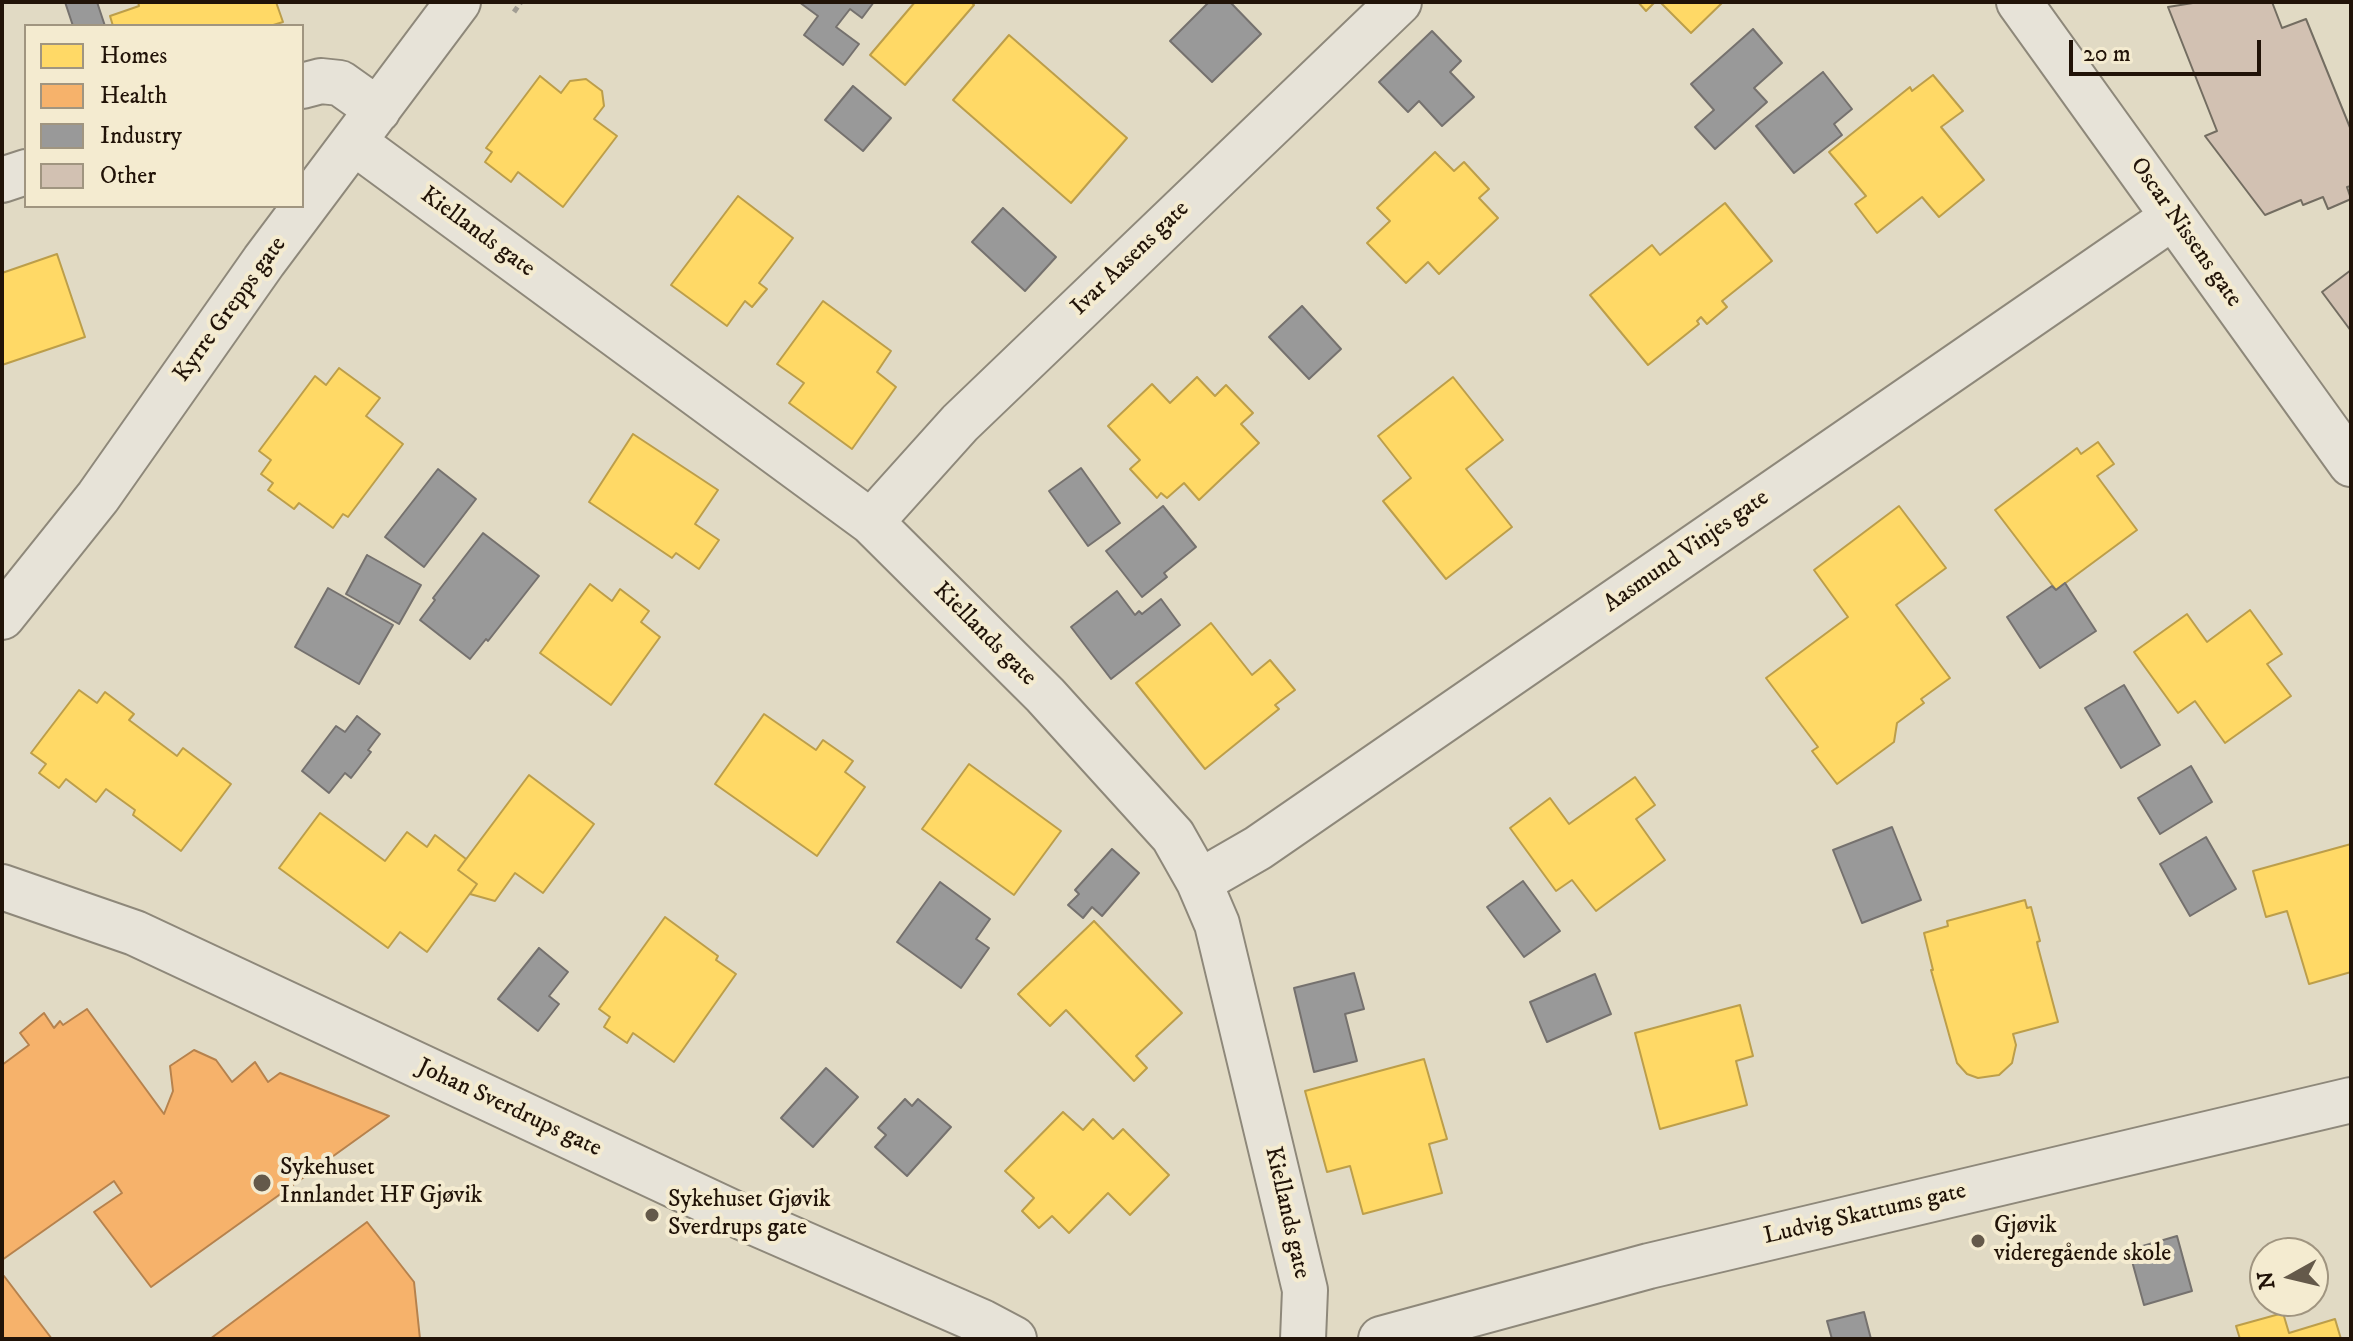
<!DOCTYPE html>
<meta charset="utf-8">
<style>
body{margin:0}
#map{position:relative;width:2353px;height:1341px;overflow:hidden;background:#e1dac4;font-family:"IM FELL DW Pica",serif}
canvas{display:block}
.frame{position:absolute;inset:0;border:4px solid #211308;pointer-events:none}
.legend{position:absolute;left:24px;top:24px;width:280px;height:184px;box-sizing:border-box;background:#f4ebd0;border:2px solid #a09580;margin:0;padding:10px 14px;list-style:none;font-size:24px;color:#211308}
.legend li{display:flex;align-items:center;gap:16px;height:40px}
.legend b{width:40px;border:2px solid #a09580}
.north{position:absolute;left:2249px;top:1237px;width:80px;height:80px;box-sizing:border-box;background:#f4ebd0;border:2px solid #a09580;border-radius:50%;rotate:262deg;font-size:22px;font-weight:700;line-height:32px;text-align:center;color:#211308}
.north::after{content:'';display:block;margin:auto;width:28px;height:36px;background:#64594a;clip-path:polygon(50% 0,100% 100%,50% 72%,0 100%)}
.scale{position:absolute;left:2069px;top:40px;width:192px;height:36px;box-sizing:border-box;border:4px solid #211308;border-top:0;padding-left:10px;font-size:24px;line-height:28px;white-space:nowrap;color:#211308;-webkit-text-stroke:6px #f4ebd0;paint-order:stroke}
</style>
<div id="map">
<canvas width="2353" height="1341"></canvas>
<div class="frame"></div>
<ul class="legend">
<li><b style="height:22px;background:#ffd966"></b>Homes</li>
<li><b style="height:22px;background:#f6b26b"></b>Health</li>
<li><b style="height:22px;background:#999"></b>Industry</li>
<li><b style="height:22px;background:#d2c1b2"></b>Other</li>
</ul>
<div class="north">N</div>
<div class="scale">20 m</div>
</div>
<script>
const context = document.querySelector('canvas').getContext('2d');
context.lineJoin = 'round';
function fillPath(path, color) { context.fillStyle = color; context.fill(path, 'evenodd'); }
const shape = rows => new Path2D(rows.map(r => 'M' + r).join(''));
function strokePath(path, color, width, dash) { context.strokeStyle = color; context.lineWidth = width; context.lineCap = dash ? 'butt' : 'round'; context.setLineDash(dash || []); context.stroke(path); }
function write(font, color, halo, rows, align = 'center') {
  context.font = font + ' "IM FELL DW Pica",serif'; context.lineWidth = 8; context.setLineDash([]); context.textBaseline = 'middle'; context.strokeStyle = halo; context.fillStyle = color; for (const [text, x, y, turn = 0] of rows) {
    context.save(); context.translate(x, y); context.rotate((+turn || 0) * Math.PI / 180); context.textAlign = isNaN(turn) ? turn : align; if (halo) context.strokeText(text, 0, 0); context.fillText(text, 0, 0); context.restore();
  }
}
const homes = shape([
 [138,2,276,2,283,22,270,26,113,26,110,16,139,6,138,2],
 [915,2,971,2,974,5,905,85,870,55,915,2],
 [1638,2,1655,2,1646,11,1638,2],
 [1660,2,1723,2,1691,33,1660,2],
 [1009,35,1127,138,1071,203,953,100,1009,35],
 [1933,75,1963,111,1941,127,1984,180,1939,217,1922,197,1877,233,1855,204,1866,196,1829,152,1910,87,1912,91,1933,75],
 [540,76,561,93,570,81,586,79,602,91,604,106,594,119,617,136,563,207,518,172,511,182,485,162,492,152,486,148,540,76],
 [1435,152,1454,171,1464,162,1489,189,1479,198,1498,218,1439,274,1428,262,1406,283,1367,243,1390,221,1377,208,1435,152],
 [738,196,793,238,759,283,767,289,752,307,745,301,727,326,671,285,738,196],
 [1725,203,1772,261,1722,301,1727,307,1707,324,1701,317,1697,321,1699,324,1648,365,1590,295,1652,245,1660,255,1725,203],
 [57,254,85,337,2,365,2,273,57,254],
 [823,301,891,351,877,372,896,387,852,449,789,403,804,383,777,364,823,301],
 [339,368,380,398,366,416,403,444,348,517,343,514,333,528,299,503,294,509,268,490,273,483,261,474,271,460,259,451,315,376,326,385,339,368],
 [1197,377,1215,396,1226,385,1253,413,1241,424,1259,443,1199,500,1184,483,1167,498,1161,493,1157,498,1130,469,1140,460,1108,426,1152,384,1170,403,1197,377],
 [1453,377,1503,440,1466,469,1512,527,1446,579,1383,501,1411,478,1378,436,1453,377],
 [633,434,718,490,695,524,719,540,699,569,676,553,672,558,589,502,633,434],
 [2098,442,2114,464,2097,476,2137,530,2056,590,1995,510,2077,448,2081,454,2098,442],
 [1899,506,1946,568,1896,605,1950,678,1921,699,1924,703,1897,723,1894,742,1837,784,1812,751,1818,747,1766,678,1848,617,1814,570,1899,506],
 [590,584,612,601,620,589,649,611,641,622,660,637,611,705,540,653,590,584],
 [2250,610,2282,654,2267,664,2291,696,2225,743,2195,701,2178,713,2134,652,2187,614,2207,642,2250,610],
 [1211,623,1252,675,1270,660,1295,690,1275,705,1279,709,1205,769,1136,683,1211,623],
 [79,690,97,703,105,692,134,714,129,720,177,756,183,748,231,784,181,851,133,815,135,810,106,789,96,802,66,779,59,788,39,773,46,764,31,753,79,690],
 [764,714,816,750,823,740,853,761,845,772,865,787,817,856,715,784,764,714],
 [969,764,1061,831,1014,895,922,829,969,764],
 [529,775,594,824,543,893,515,873,495,901,470,894,477,884,458,870,529,775],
 [1635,777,1655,805,1636,819,1665,860,1596,911,1572,880,1556,891,1510,828,1550,798,1569,824,1635,777],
 [320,813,385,861,407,832,427,847,435,835,466,859,458,870,477,884,427,952,400,932,388,948,279,868,320,813],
 [2351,844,2351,972,2309,984,2287,911,2266,917,2253,871,2351,844],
 [2025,900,2027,908,2031,907,2040,941,2037,942,2038,947,2058,1022,2013,1034,2016,1045,2012,1063,1999,1075,1978,1078,1967,1074,1957,1063,1931,970,1933,970,1924,933,1948,926,1947,921,2025,900],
 [665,917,718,956,716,960,736,974,674,1062,633,1033,627,1043,604,1027,610,1017,599,1009,665,917],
 [1094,921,1182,1013,1136,1056,1147,1068,1134,1081,1066,1010,1050,1026,1018,994,1094,921],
 [1740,1005,1753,1056,1736,1061,1747,1105,1660,1129,1635,1033,1740,1005],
 [1424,1059,1447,1139,1429,1144,1442,1193,1363,1214,1350,1166,1327,1172,1305,1091,1424,1059],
 [1063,1112,1083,1130,1093,1119,1113,1139,1123,1129,1169,1175,1130,1215,1108,1193,1069,1233,1052,1216,1039,1228,1022,1211,1034,1198,1005,1171,1063,1112],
 [2283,1313,2289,1333,2335,1319,2341,1339,2240,1339,2236,1326,2283,1313]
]);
const health = shape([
 [87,1009,164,1114,173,1091,170,1066,194,1050,216,1060,232,1082,255,1062,268,1082,280,1073,389,1116,151,1287,94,1212,122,1193,114,1181,2,1260,2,1065,29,1045,20,1033,44,1013,54,1028,60,1021,63,1025,87,1009],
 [367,1222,414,1282,420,1339,210,1339,367,1222],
 [4,1276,52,1339,2,1339,2,1277,4,1276]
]);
const industry = shape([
 [65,2,97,2,105,26,73,26,65,2],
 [799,2,874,2,862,18,850,9,836,27,859,44,843,65,804,35,818,16,799,2],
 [1209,2,1230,2,1261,34,1212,82,1170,41,1209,2],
 [1753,29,1782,63,1754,88,1767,102,1715,149,1695,127,1714,110,1691,84,1753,29],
 [1432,31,1461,61,1450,72,1474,97,1442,126,1419,101,1408,112,1379,82,1432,31],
 [1823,72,1852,109,1834,124,1842,135,1794,173,1756,126,1823,72],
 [853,86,891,118,863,151,825,120,853,86],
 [1003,208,1056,257,1025,291,972,242,1003,208],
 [1302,306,1341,349,1309,379,1269,337,1302,306],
 [1081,468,1120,523,1088,546,1049,491,1081,468],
 [438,469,476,499,424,567,385,537,438,469],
 [1163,506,1196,547,1164,573,1167,577,1142,597,1106,551,1163,506],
 [483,533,539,576,488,641,486,639,470,659,420,620,435,600,433,598,483,533],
 [367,555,421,585,399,624,346,594,367,555],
 [2065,583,2096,631,2040,668,2007,617,2052,586,2056,590,2065,583],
 [328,588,393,625,359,684,295,647,328,588],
 [1117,591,1135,615,1139,611,1142,614,1161,599,1180,625,1111,679,1071,627,1117,591],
 [2124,685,2160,745,2121,768,2085,708,2124,685],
 [357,716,380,734,368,750,371,752,351,778,345,773,329,793,302,771,336,726,345,732,357,716],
 [2191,766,2212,802,2160,834,2138,798,2191,766],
 [1892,827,1921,900,1862,923,1833,850,1892,827],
 [2206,837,2236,889,2190,916,2160,864,2206,837],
 [1112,849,1139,873,1102,916,1092,907,1083,918,1068,905,1079,894,1075,890,1112,849],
 [1523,881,1560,931,1524,957,1487,907,1523,881],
 [940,882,990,919,976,939,989,948,961,988,897,942,940,882],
 [539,948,568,972,549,996,559,1004,538,1031,498,999,539,948],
 [1354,973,1364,1009,1345,1014,1357,1061,1314,1072,1294,988,1354,973],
 [1595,974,1611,1014,1547,1042,1530,1002,1595,974],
 [826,1068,858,1097,813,1147,781,1118,826,1068],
 [905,1099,912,1106,918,1099,951,1127,907,1176,875,1147,886,1135,878,1128,905,1099],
 [2177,1236,2192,1291,2144,1305,2129,1250,2177,1236],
 [1864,1312,1871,1339,1832,1339,1827,1321,1864,1312]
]);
const building = shape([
 [2199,2,2272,2,2282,28,2306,19,2351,130,2351,186,2347,187,2351,199,2328,209,2323,197,2303,205,2301,200,2265,215,2205,136,2217,131,2168,7,2199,2],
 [2351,270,2351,331,2322,292,2351,270]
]);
const path = shape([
 [514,12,521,2]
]);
const minor = shape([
 [2019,2,2351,464],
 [302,86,321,81,340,83,378,110],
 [355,143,871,522,1045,695,1173,836,1199,882,1217,924,1305,1290,1303,1339],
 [2,180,26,172],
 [871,522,960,423,1399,2],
 [2,617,98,497,264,261,458,2],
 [1199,882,1258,848,2173,217],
 [2,887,135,933,744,1218,982,1322,1014,1339],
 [1381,1339,1649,1266,2351,1100]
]);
const markers = [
 [262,1183,10,"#64594a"],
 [652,1215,8,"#64594a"],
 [1978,1241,8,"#64594a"]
];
const streetNames = [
 ["Kiellands gate",477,233,36],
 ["Oscar Nissens gate",2185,233,55],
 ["Ivar Aasens gate",1131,259,-44],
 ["Kyrre Grepps gate",231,310,-54],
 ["Aasmund Vinjes gate",1687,552,-35],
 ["Kiellands gate",984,635,45],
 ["Johan Sverdrups gate",509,1109,25],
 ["Kiellands gate",1286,1213,77],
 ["Ludvig Skattums gate",1865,1215,-13]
];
const poiNames = [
 ["Sykehuset",280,1169],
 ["Innlandet HF Gjøvik",280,1197],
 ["Sykehuset Gjøvik",668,1201],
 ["Sverdrups gate",668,1229],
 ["Gjøvik",1994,1227],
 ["videregående skole",1994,1255]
];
fillPath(homes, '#ffd966');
strokePath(homes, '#bc9e4a', 2);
fillPath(health, '#f6b26b');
strokePath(health, '#b6824d', 2);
fillPath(industry, '#999');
strokePath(industry, '#75716e', 2);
fillPath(building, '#d2c1b2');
strokePath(building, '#736d61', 2);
strokePath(minor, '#8e887a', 48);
strokePath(path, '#a19d93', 5, [6, 4]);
strokePath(minor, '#e7e3d8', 44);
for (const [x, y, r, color] of markers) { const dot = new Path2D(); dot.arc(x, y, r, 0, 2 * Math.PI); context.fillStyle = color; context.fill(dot); strokePath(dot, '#f4ebd0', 3); }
write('24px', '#211308', '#f4ebd0', streetNames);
write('24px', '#211308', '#f4ebd0', poiNames, 'left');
</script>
